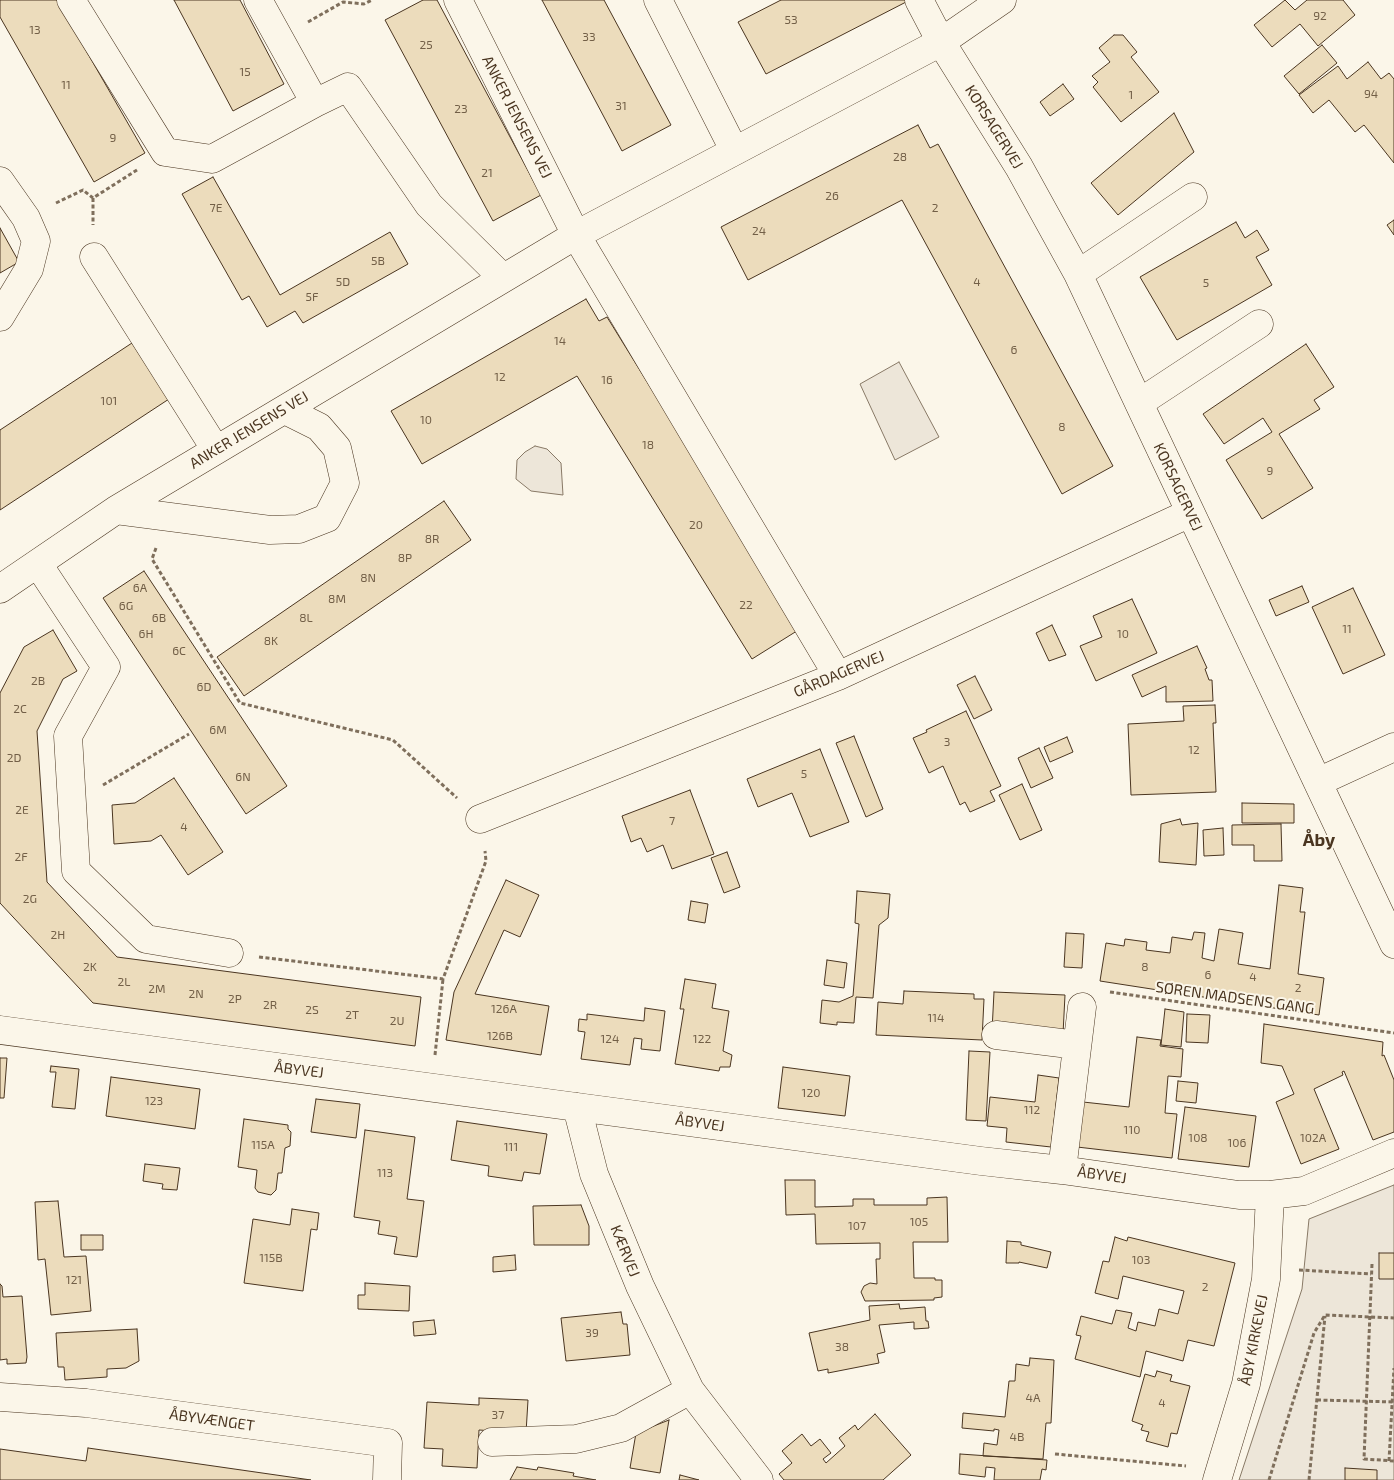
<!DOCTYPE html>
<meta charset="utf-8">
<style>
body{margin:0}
canvas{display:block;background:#fbf6e9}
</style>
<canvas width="1394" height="1480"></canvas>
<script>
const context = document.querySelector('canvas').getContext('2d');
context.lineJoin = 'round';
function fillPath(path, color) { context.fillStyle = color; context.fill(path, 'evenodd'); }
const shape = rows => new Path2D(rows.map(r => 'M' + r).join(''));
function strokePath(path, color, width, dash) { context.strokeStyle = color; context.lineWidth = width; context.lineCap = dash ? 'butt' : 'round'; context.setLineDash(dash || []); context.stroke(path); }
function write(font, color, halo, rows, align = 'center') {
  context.font = font + ' "Exo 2",sans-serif'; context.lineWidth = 4; context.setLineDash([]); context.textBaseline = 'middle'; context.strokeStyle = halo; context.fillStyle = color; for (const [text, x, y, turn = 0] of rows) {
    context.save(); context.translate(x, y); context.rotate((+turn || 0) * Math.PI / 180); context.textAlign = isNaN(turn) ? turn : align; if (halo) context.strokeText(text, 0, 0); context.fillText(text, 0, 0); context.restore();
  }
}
const green = shape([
 [899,362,939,437,895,460,860,384,899,362],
 [535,446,547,449,561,463,563,495,531,491,516,479,517,460,525,452,535,446],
 [1394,1185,1394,1480,1239,1480,1302,1289,1309,1219,1394,1185]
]);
const building = shape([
 [0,0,57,0,145,153,94,182,0,17,0,0],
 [174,0,240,0,284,84,233,111,174,0],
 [423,0,437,0,541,195,493,221,385,20,423,0],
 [542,0,604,0,671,125,622,151,542,0],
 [781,0,907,0,908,1,766,74,738,22,781,0],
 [1285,0,1295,10,1307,0,1343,0,1355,15,1318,46,1300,24,1272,47,1254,25,1285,0],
 [1114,35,1123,35,1137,52,1131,57,1159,92,1121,122,1093,87,1098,82,1092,76,1110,62,1099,48,1114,35],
 [1322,45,1337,63,1299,94,1284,76,1322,45],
 [1368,62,1381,79,1389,73,1394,79,1394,163,1364,125,1355,132,1329,100,1313,113,1299,95,1338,66,1347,79,1368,62],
 [1063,84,1074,99,1050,116,1040,102,1063,84],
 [1174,113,1194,152,1118,215,1091,183,1174,113],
 [918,125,930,148,938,144,1113,466,1062,494,902,200,748,280,721,227,918,125],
 [213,177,280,295,390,232,408,264,303,323,295,311,267,327,249,296,242,300,182,194,213,177],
 [1394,220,1394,235,1387,225,1394,220],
 [1236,222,1245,238,1257,230,1269,250,1256,257,1272,285,1177,340,1140,277,1236,222],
 [0,228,19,262,0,273,0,228],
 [586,299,599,321,607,317,800,629,752,659,577,376,422,464,391,411,586,299],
 [132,343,169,399,0,510,0,430,132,343],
 [1306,344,1334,387,1314,400,1320,409,1279,434,1313,488,1262,519,1226,460,1272,432,1263,418,1224,444,1203,414,1306,344],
 [444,501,471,540,244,696,217,657,444,501],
 [144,571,287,786,246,814,103,598,144,571],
 [1302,586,1309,602,1276,616,1269,600,1302,586],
 [1353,588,1385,655,1343,674,1312,607,1353,588],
 [1132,599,1157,653,1096,681,1080,646,1102,637,1093,616,1132,599],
 [1052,625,1066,655,1049,661,1036,633,1052,625],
 [53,630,77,671,63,679,37,731,47,882,117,957,421,997,415,1046,93,1003,0,903,0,693,24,647,53,630],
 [1197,646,1207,668,1205,669,1209,680,1212,680,1213,701,1166,702,1166,686,1142,697,1132,675,1197,646],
 [975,676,992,710,974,719,957,685,975,676],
 [1215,705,1216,723,1213,723,1216,792,1131,795,1128,724,1184,721,1183,706,1215,705],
 [966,711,1001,786,990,791,995,801,970,812,965,802,960,805,943,766,929,773,913,738,927,732,926,730,966,711],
 [854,736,883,809,866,817,836,743,854,736],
 [1067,737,1073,752,1050,762,1044,747,1067,737],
 [1039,748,1053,778,1031,788,1018,758,1039,748],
 [820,749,849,822,810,837,792,793,758,807,747,779,820,749],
 [174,778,223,852,188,875,161,835,151,841,114,844,112,805,135,803,174,778],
 [1022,784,1042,830,1020,840,999,795,1022,784],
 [690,790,714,854,672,869,663,845,647,852,641,838,631,842,622,816,690,790],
 [1242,803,1294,804,1294,823,1242,823,1242,803],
 [1180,819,1182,825,1198,823,1196,865,1159,862,1161,824,1180,819],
 [1281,824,1282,861,1254,861,1254,845,1232,845,1232,825,1281,824],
 [1223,828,1224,855,1204,856,1203,830,1223,828],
 [727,852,740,887,724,893,711,858,727,852],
 [506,880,539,895,520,937,504,930,475,994,549,1006,541,1055,446,1040,454,992,506,880],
 [1279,885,1303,888,1300,912,1305,912,1298,974,1324,978,1319,1015,1100,981,1106,943,1124,946,1125,939,1147,942,1146,950,1170,953,1172,937,1192,940,1194,932,1205,933,1202,958,1214,961,1219,929,1243,933,1238,964,1270,969,1279,885],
 [857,891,890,894,888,918,879,925,873,998,856,997,854,1023,837,1022,837,1025,820,1023,822,1000,839,1002,853,996,859,924,855,923,857,891],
 [691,901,708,904,705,923,688,920,691,901],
 [1066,933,1084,934,1082,968,1064,967,1066,933],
 [827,960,847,963,844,988,824,985,827,960],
 [685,979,716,984,712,1008,729,1011,723,1051,732,1055,730,1067,720,1067,719,1071,675,1064,684,1009,680,1009,685,979],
 [904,991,974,994,974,999,984,999,982,1040,876,1035,878,1002,903,1004,904,991],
 [994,992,1065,995,1063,1034,992,1031,994,992],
 [645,1008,665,1011,660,1051,641,1049,642,1039,634,1038,630,1065,581,1059,585,1032,578,1031,579,1019,587,1020,587,1014,644,1021,645,1008],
 [1165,1009,1184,1012,1181,1047,1161,1045,1165,1009],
 [1187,1014,1210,1015,1208,1043,1186,1042,1187,1014],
 [1264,1024,1383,1042,1382,1056,1384,1055,1394,1080,1394,1132,1373,1140,1344,1071,1342,1072,1343,1075,1314,1089,1339,1149,1301,1164,1276,1102,1294,1094,1282,1066,1261,1063,1264,1024],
 [1137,1037,1161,1040,1160,1046,1183,1049,1181,1077,1168,1076,1165,1113,1177,1114,1172,1158,1077,1147,1083,1102,1129,1107,1137,1037],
 [969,1051,990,1052,986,1121,966,1120,969,1051],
 [0,1058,7,1058,4,1098,0,1098,0,1058],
 [51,1066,79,1069,75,1109,52,1107,56,1072,50,1072,51,1066],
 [783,1067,850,1076,845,1116,778,1108,783,1067],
 [1038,1075,1059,1078,1051,1147,1006,1142,1007,1128,987,1126,990,1097,1035,1102,1038,1075],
 [111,1077,200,1089,195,1129,106,1116,111,1077],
 [1178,1081,1198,1083,1196,1103,1176,1101,1178,1081],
 [316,1099,360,1104,356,1138,311,1132,316,1099],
 [1185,1107,1256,1116,1249,1167,1178,1159,1185,1107],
 [244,1119,288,1125,288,1129,291,1132,290,1146,285,1148,282,1173,278,1173,276,1190,271,1195,258,1192,255,1188,257,1170,238,1167,244,1119],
 [457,1121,547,1134,540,1174,524,1172,522,1181,488,1176,489,1166,451,1160,457,1121],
 [365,1130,415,1137,407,1199,424,1201,417,1257,394,1254,397,1237,378,1234,380,1221,354,1217,365,1130],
 [145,1164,180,1168,177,1190,162,1189,163,1184,143,1181,145,1164],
 [785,1180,815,1180,815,1207,853,1206,853,1199,874,1199,874,1205,927,1205,927,1198,947,1197,948,1242,913,1242,914,1278,935,1278,935,1280,942,1280,942,1297,934,1298,934,1300,865,1301,861,1292,864,1286,870,1283,877,1284,876,1259,880,1259,880,1243,816,1244,815,1214,786,1215,785,1180],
 [58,1201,64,1257,86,1256,91,1311,51,1315,45,1259,38,1260,35,1202,58,1201],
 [581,1205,589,1226,589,1245,534,1245,533,1206,581,1205],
 [292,1209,319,1213,317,1230,311,1229,303,1291,244,1283,253,1219,290,1225,292,1209],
 [81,1235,103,1235,103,1250,81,1250,81,1235],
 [1115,1237,1127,1241,1128,1237,1235,1263,1214,1346,1188,1340,1183,1361,1146,1351,1140,1377,1075,1359,1081,1336,1076,1335,1081,1316,1112,1324,1116,1310,1132,1313,1128,1328,1136,1331,1138,1322,1155,1326,1159,1309,1178,1314,1184,1291,1123,1276,1118,1299,1095,1293,1103,1261,1109,1262,1115,1237],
 [1007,1241,1021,1242,1021,1245,1051,1252,1047,1268,1019,1262,1019,1263,1006,1263,1007,1241],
 [1379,1253,1394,1253,1394,1279,1379,1279,1379,1253],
 [515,1255,516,1270,493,1272,493,1257,515,1255],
 [365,1283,410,1286,409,1311,358,1309,358,1295,365,1295,365,1283],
 [0,1284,2,1286,3,1297,22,1296,27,1357,26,1363,7,1364,7,1359,0,1360,0,1284],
 [899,1304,900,1309,925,1307,926,1321,928,1321,929,1328,914,1329,914,1322,879,1325,885,1352,877,1354,879,1363,828,1373,828,1369,818,1371,809,1333,870,1320,869,1306,899,1304],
 [621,1312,623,1324,627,1324,630,1355,566,1361,561,1318,621,1312],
 [434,1320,436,1334,414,1336,413,1322,434,1320],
 [137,1329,139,1361,126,1368,107,1369,107,1377,65,1380,64,1367,58,1367,56,1333,137,1329],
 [1030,1358,1054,1360,1051,1423,1046,1423,1043,1459,983,1456,984,1443,997,1445,999,1430,994,1429,994,1431,962,1428,963,1413,1005,1417,1009,1381,1015,1381,1016,1364,1029,1366,1030,1358],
 [1157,1371,1172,1375,1170,1381,1190,1386,1177,1434,1171,1433,1168,1447,1146,1441,1149,1432,1141,1430,1143,1425,1132,1421,1145,1374,1155,1377,1157,1371],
 [479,1398,528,1400,526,1433,479,1430,477,1468,442,1466,443,1449,424,1448,427,1402,479,1405,479,1398],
 [875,1414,911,1455,883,1480,784,1480,779,1474,792,1463,782,1451,802,1434,811,1446,820,1439,831,1453,823,1459,826,1463,845,1446,839,1438,855,1425,858,1430,875,1414],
 [669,1420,660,1473,630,1468,636,1433,669,1420],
 [88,1448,311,1480,0,1480,0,1449,86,1461,88,1448],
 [960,1454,1047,1460,1046,1470,1042,1469,1040,1480,994,1480,995,1468,986,1467,985,1477,959,1474,960,1454],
 [517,1467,537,1470,538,1467,574,1473,573,1476,596,1480,510,1480,517,1467],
 [1345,1468,1377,1470,1377,1480,1345,1480,1345,1468],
 [680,1475,699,1480,679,1480,680,1475]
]);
const path = shape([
 [308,22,343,2,364,4,372,0],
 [93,198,93,225],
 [56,203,83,190,93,198,137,170],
 [156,548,152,559,240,703,393,740,457,798],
 [103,785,189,734],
 [259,957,443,979,486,861,485,851],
 [1110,992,1394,1033],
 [435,1055,443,979],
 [1372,1264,1364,1459,1394,1461],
 [1299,1270,1371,1274],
 [1317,1400,1394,1402],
 [1055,1454,1186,1466],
 [1389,1461,1394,1368],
 [1269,1480,1314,1333,1325,1315,1394,1318],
 [1309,1480,1325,1316]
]);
const minor = shape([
 [71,0,165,152,212,159,315,103,348,87,429,205,503,278],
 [258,0,315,103],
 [458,0,576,235,838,676],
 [658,0,734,150],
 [919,0,941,42,1019,167,1078,274,1394,944],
 [0,181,26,218,36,241,29,269,0,317],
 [94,257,216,450],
 [1078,274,1193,197],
 [1139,403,1259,324],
 [116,510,270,530,299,529,327,518,345,483,337,448,319,427,285,410],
 [38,564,106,667,68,736,76,871,146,939,229,953],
 [0,589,116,510,576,235,941,42,1002,0],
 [1318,782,1394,747],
 [480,819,838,676,1190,513],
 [0,1030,981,1161,1062,1170,1239,1195,1270,1195,1304,1191,1394,1153],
 [996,1035,1077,1045],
 [577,1107,594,1174,640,1286,690,1390,759,1480],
 [1062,1170,1082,1007],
 [0,1397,86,1403,388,1443,387,1480],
 [492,1442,576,1439,621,1428,690,1390],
 [1217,1480,1246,1384,1266,1279,1270,1195]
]);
const numberNames = [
 ["92",1320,16],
 ["53",791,20],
 ["13",35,30],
 ["33",589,37],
 ["25",426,45],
 ["15",245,72],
 ["11",66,85],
 ["94",1371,94],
 ["1",1131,95],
 ["31",621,106],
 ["23",461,109],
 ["9",113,138],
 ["28",900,157],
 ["21",487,173],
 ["26",832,196],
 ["7E",216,208],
 ["2",935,208],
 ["24",759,231],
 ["5B",378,261],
 ["5D",343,282],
 ["4",977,282],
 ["5",1206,283],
 ["5F",312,297],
 ["14",560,341],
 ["6",1014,350],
 ["12",500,377],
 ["16",607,380],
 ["101",109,401],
 ["10",426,420],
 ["8",1062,427],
 ["18",648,445],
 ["9",1270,471],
 ["20",696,525],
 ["8R",432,539],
 ["8P",405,558],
 ["8N",368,578],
 ["6A",140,588],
 ["8M",337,599],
 ["22",746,605],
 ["6G",126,606],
 ["6B",159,618],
 ["8L",306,618],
 ["11",1347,629],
 ["6H",146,634],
 ["10",1123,634],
 ["8K",271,641],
 ["6C",179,651],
 ["2B",38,681],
 ["6D",204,687],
 ["2C",20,709],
 ["6M",218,730],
 ["3",947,742],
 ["12",1194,750],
 ["2D",14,758],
 ["5",804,774],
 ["6N",243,777],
 ["2E",22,810],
 ["7",672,821],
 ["4",184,827],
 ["2F",21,857],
 ["2G",30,899],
 ["2H",58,935],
 ["2K",90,967],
 ["8",1145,967],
 ["6",1208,975],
 ["4",1253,977],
 ["2L",124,982],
 ["2",1298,988],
 ["2M",157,989],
 ["2N",196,994],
 ["2P",235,999],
 ["2R",270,1005],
 ["126A",504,1009],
 ["2S",312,1010],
 ["2T",352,1015],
 ["114",936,1018],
 ["2U",397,1021],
 ["126B",500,1036],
 ["124",610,1039],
 ["122",702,1039],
 ["120",811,1093],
 ["123",154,1101],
 ["112",1032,1110],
 ["110",1132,1130],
 ["108",1198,1138],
 ["102A",1313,1138],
 ["106",1237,1143],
 ["115A",263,1145],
 ["111",511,1147],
 ["113",385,1173],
 ["105",919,1222],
 ["107",857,1226],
 ["115B",271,1258],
 ["103",1141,1260],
 ["121",74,1280],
 ["2",1205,1287],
 ["39",592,1333],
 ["38",842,1347],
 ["4A",1033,1398],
 ["4",1162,1403],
 ["37",498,1415],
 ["4B",1017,1437]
];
const streetNames = [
 ["ANKER JENSENS VEJ",517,117,63],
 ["KORSAGERVEJ",994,127,58],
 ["ANKER JENSENS VEJ",249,430,-31],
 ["KORSAGERVEJ",1178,487,65],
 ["GÅRDAGERVEJ",839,674,-23],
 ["SØREN MADSENS GANG",1235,998,8],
 ["ÅBYVEJ",299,1070,7],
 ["ÅBYVEJ",700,1123,8],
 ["ÅBYVEJ",1102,1175,8],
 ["KÆRVEJ",625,1251,68],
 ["ÅBY KIRKEVEJ",1254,1340,-79],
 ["ÅBYVÆNGET",212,1420,8]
];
const quarterNames = [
 ["Åby",1319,840]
];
fillPath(green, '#ede6d9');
strokePath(green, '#887966', 1);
fillPath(building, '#ecdcbc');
strokePath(building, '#4a3520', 1);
strokePath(minor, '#4a3520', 29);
strokePath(path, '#7f6f5c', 3, [4, 2.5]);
strokePath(minor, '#fbf6e9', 28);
write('12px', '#725f47', null, numberNames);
write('15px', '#4a3520', '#fbf6e9', streetNames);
write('bold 18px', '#4a3520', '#fbf6e9', quarterNames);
</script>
